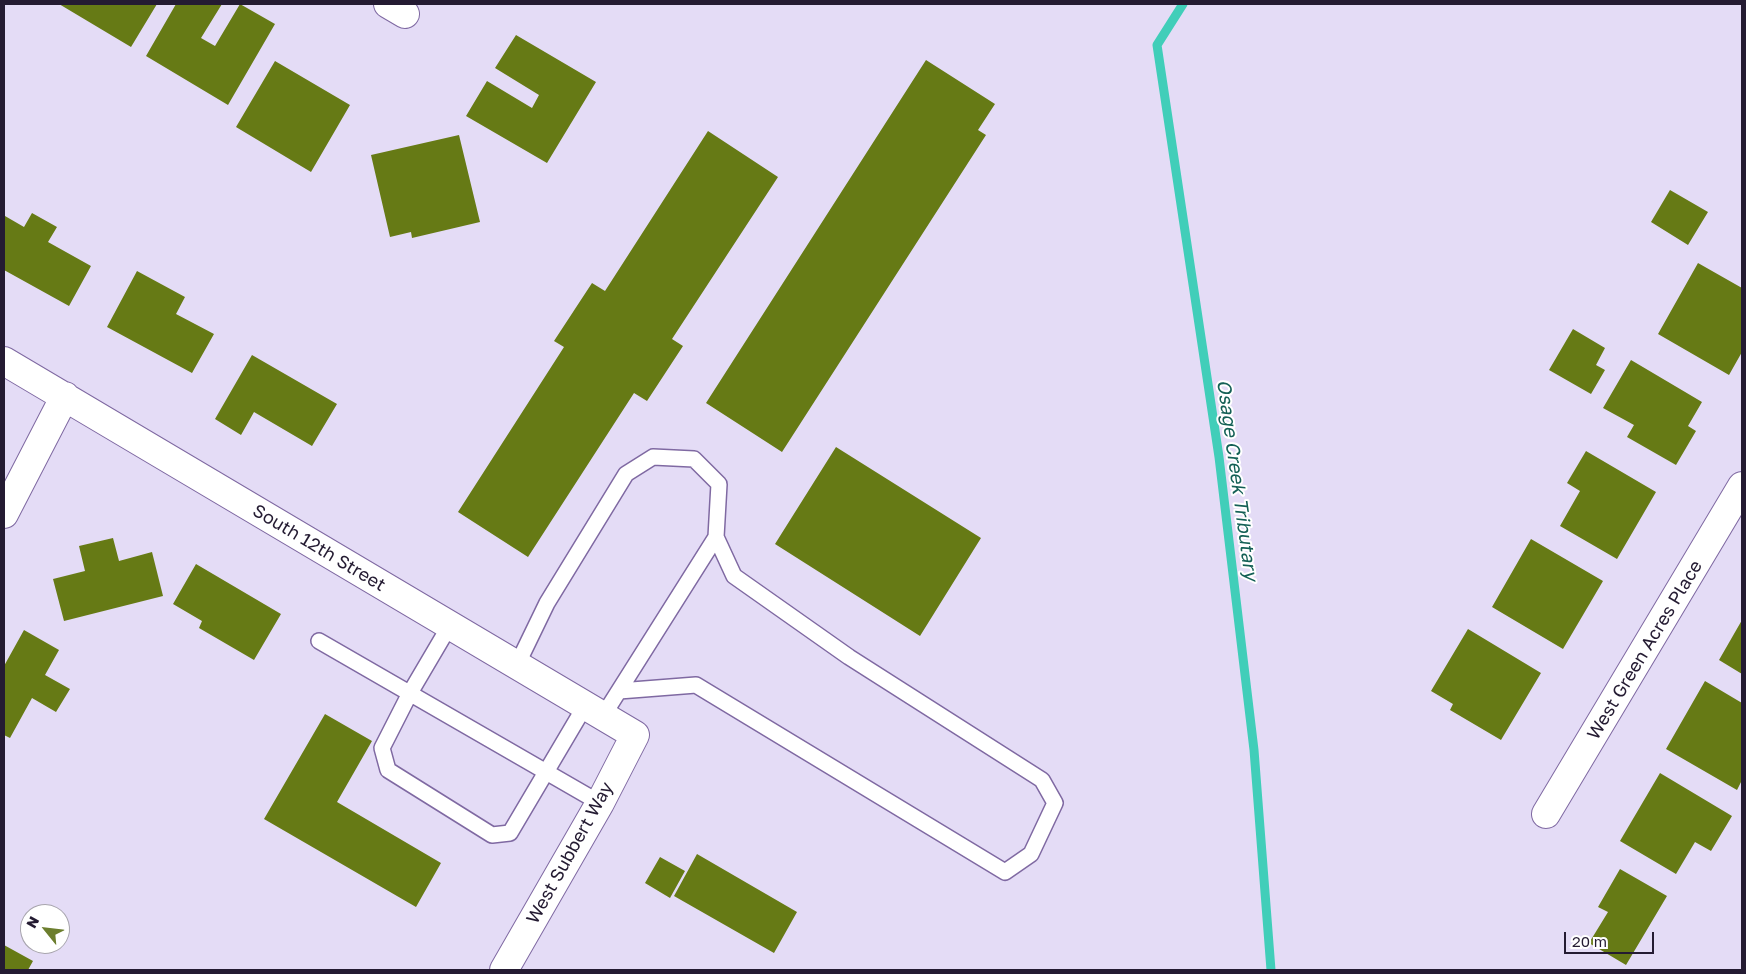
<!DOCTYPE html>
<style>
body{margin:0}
#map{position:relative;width:1746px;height:974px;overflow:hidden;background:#e4dcf6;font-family:"Golos Text",sans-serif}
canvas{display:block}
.frame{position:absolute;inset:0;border:5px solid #241b32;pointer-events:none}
.north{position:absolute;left:20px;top:904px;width:50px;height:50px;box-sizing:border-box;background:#fff;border:1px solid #a7a4ad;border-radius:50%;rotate:299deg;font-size:14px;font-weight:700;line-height:20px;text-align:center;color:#241b32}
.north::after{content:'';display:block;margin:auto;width:18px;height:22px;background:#6c7e2e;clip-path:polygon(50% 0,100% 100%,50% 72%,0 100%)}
.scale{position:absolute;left:1564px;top:932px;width:90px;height:22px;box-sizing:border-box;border:2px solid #241b32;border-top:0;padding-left:6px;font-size:15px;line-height:18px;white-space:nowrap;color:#241b32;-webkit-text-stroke:4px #fff;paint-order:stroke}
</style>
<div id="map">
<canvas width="1746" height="974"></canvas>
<div class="frame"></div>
<div class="north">N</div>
<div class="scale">20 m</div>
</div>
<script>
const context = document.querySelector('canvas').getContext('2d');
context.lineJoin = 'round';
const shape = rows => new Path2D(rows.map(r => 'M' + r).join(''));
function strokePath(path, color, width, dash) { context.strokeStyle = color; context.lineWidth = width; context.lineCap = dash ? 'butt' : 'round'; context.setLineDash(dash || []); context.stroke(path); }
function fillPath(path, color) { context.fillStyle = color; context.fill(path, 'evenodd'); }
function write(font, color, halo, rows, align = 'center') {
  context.font = font + ' "Golos Text",sans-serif'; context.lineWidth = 4; context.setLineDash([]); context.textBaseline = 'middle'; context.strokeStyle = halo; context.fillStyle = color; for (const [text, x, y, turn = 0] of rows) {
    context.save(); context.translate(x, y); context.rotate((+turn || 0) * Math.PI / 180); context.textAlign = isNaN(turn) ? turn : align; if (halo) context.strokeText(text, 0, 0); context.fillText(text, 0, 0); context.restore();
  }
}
const stream = shape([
 [1183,4,1157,45,1219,457,1254,750,1271,970]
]);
const building = shape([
 [59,4,157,4,131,47],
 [176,4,222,4,201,38,215,46,240,4,275,24,228,105,146,56],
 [516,35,596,82,547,163,466,116,487,81,532,108,539,95,495,68],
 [926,60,995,104,978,130,986,135,782,452,706,403],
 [275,61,350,105,311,172,236,127],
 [708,131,778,177,672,339,683,346,647,401,634,393,528,557,458,512,564,347,554,341,592,283,605,291],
 [459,135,480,222,412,238,411,232,390,237,371,155],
 [1670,190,1708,212,1688,245,1651,222],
 [32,213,57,227,48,242,91,266,69,306,4,270,4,218,5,216,24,227],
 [1698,263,1742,288,1742,352,1729,375,1658,334],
 [137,271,185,297,176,314,214,334,192,373,107,327],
 [1573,329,1605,348,1596,365,1605,370,1591,394,1549,370],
 [252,355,337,404,312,446,254,412,241,435,215,419],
 [1631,360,1702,402,1688,426,1696,431,1676,465,1627,437,1634,425,1603,408],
 [836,447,981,538,920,636,775,544],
 [1586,451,1656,492,1617,559,1560,526,1580,491,1567,483],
 [113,538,119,561,152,552,163,596,64,621,53,579,85,571,79,546],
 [1531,539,1603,581,1563,649,1492,607],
 [196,564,281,614,254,660,199,628,202,621,173,604],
 [1742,620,1742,674,1719,660],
 [1468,629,1541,673,1501,740,1450,710,1453,704,1431,691],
 [24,630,59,650,45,675,70,689,56,712,32,698,10,738,4,735,4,666],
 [1705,681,1742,703,1742,780,1737,790,1666,749],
 [325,714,372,741,337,802,441,863,416,907,264,819],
 [1660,773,1732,816,1711,851,1695,842,1676,874,1620,841],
 [697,854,797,912,774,953,674,896],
 [660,857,685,871,670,898,645,883],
 [1620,869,1667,896,1626,965,1589,943,1608,912,1598,907],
 [4,945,33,961,28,970,4,970]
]);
const lane = shape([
 [450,625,410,693,382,748,388,770,492,835,510,833,585,706],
 [319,641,600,803],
 [517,665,547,603,626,474,653,457,694,459,719,484,716,537,603,716],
 [619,691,696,685,1005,872,1031,854,1055,803,1042,780,849,657,734,576,716,537]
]);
const street = shape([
 [388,4,405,14],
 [4,361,635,735,600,803,504,970],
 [4,514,65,396],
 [1546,814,1742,486]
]);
const streetNames = [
 ["South 12th Street",319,548,31],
 ["West Green Acres Place",1645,650,-59],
 ["West Subbert Way",570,853,-61]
];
const waterNames = [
 ["Osage Creek Tributary",1237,480,82]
];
strokePath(stream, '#41ceb9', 9);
fillPath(building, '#667a15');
strokePath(lane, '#7f69a2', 18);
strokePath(street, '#7f69a2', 30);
strokePath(lane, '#fff', 15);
strokePath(street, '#fff', 28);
write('18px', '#241b32', '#fff', streetNames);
write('italic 19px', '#146056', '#fff', waterNames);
</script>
